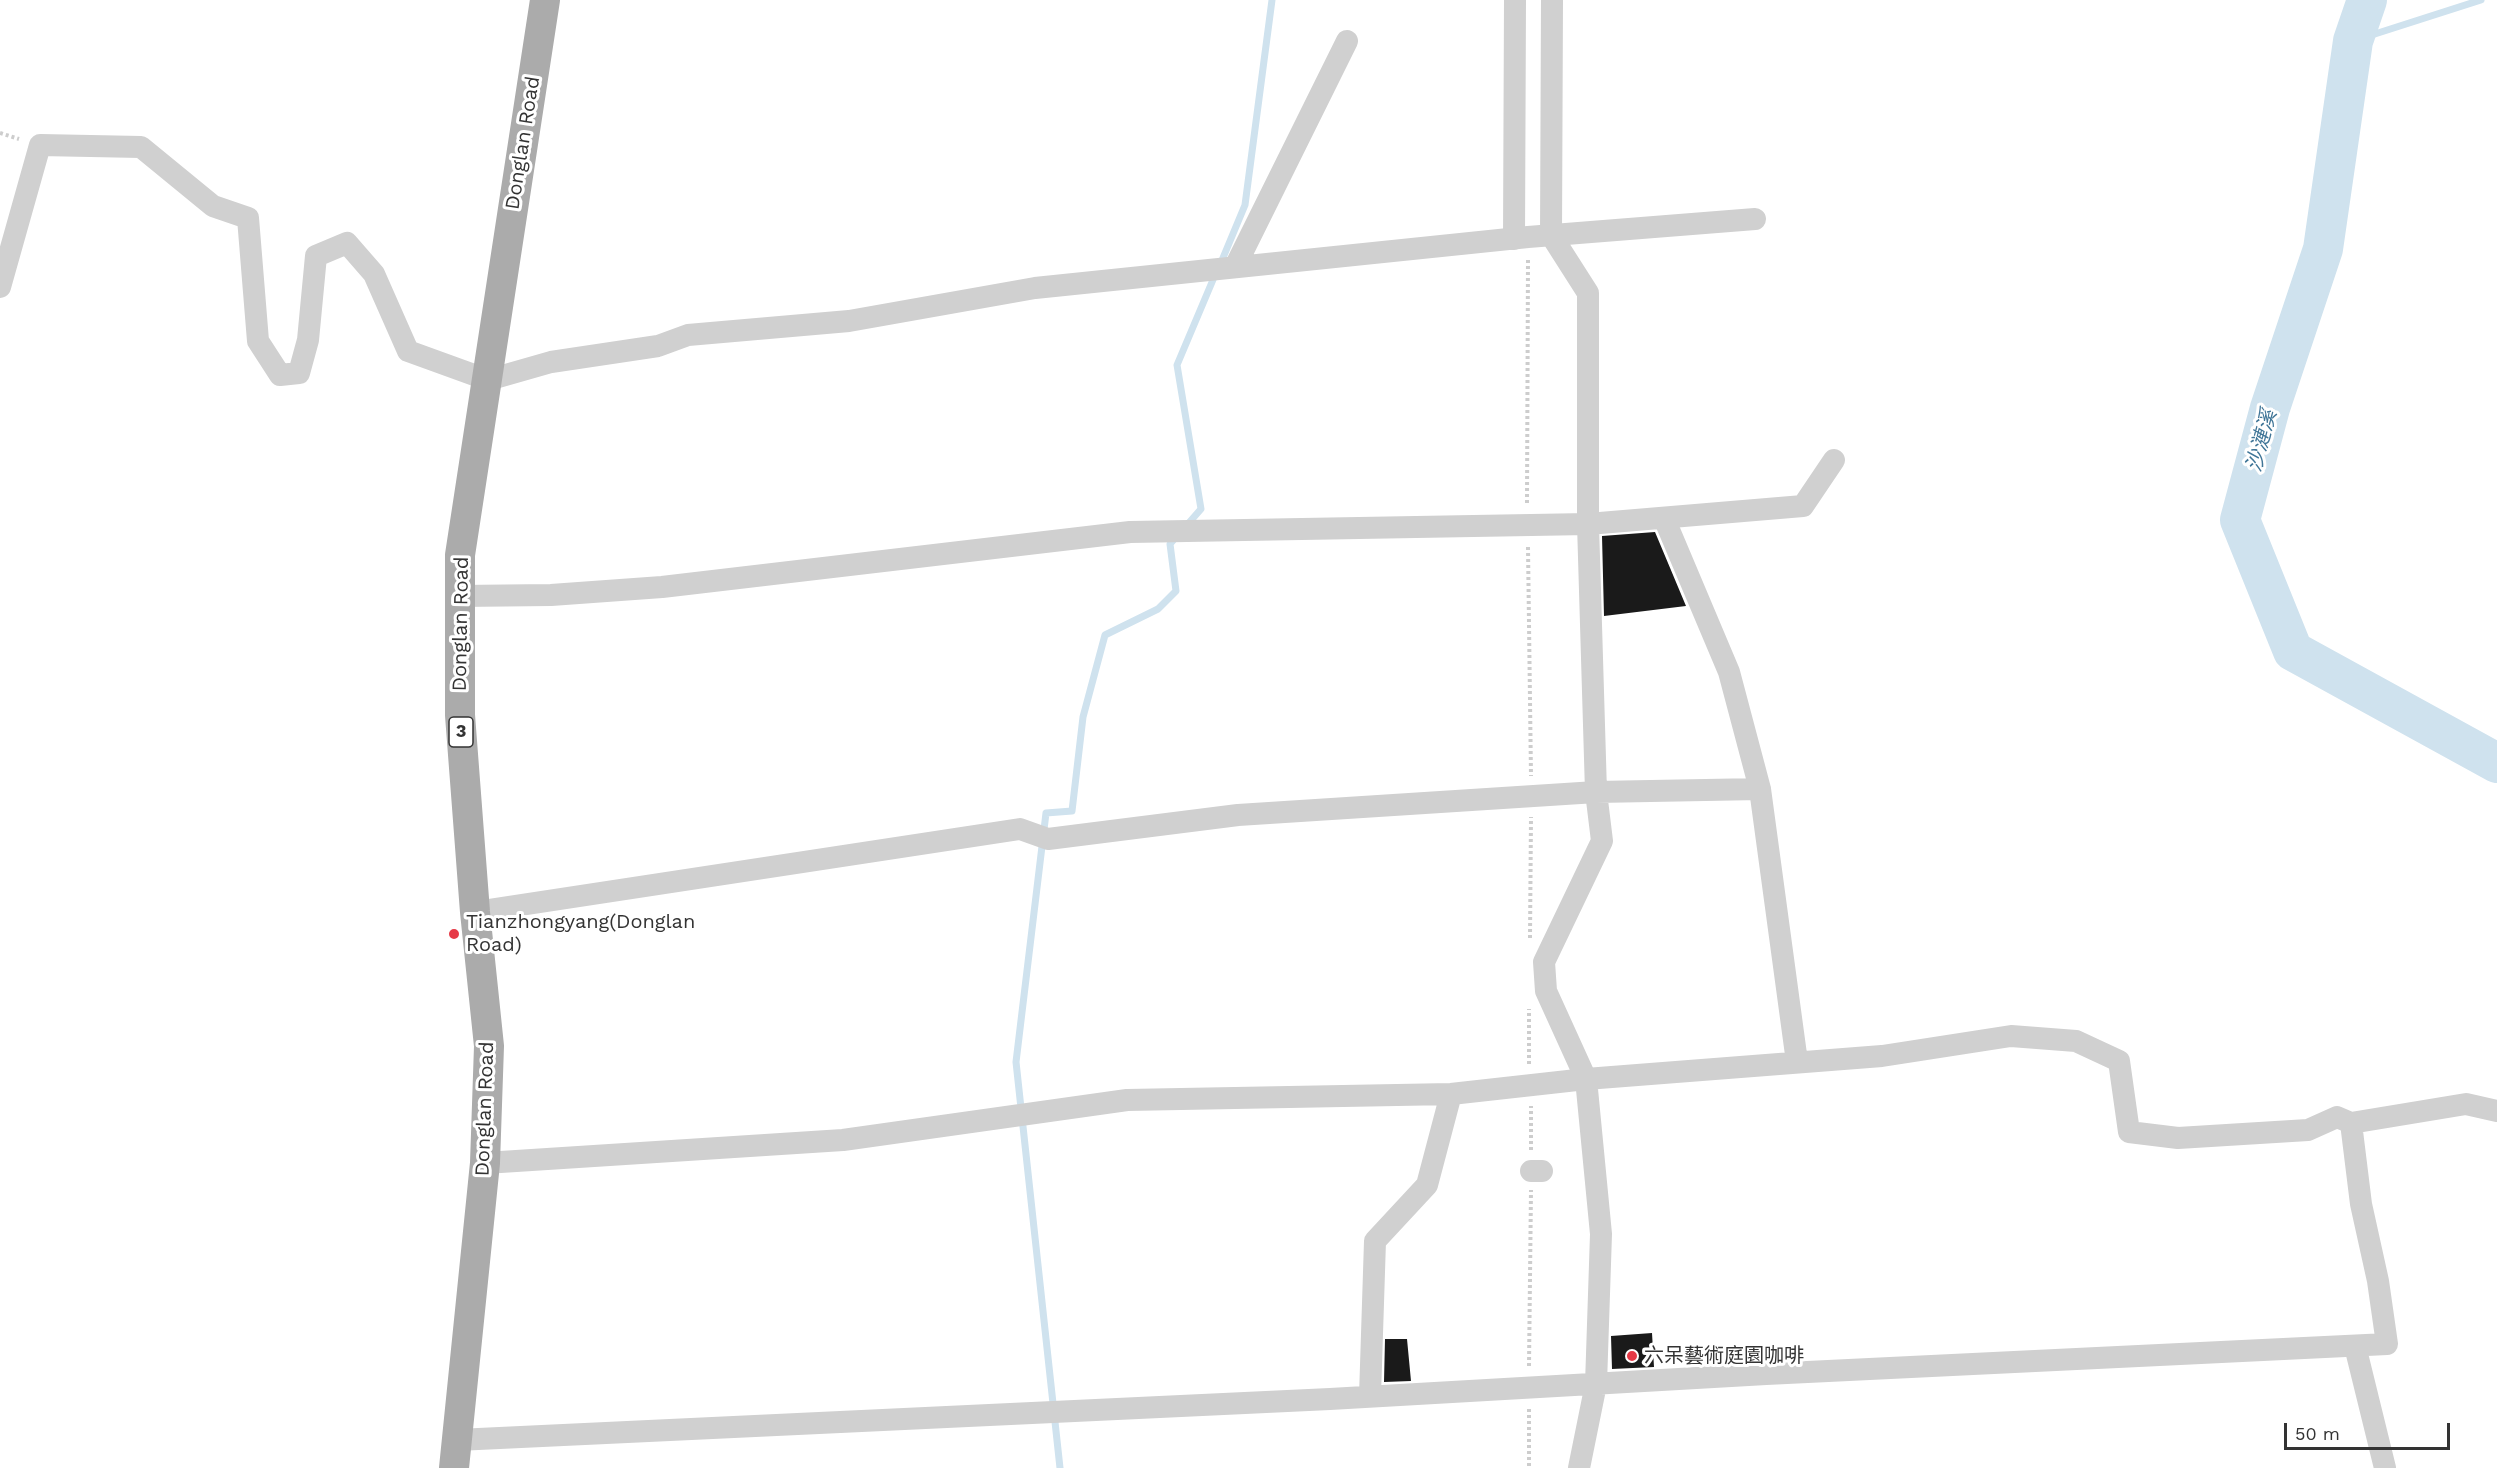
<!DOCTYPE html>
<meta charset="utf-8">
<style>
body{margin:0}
#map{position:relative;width:2497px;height:1468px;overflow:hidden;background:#fff;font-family:"Work Sans",sans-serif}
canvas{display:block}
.scale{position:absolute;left:2284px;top:1423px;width:166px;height:27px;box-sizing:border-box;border:3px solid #333;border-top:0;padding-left:8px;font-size:18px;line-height:21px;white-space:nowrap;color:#333;-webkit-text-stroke:4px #fff;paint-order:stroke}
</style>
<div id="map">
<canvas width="2497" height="1468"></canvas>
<div class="scale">50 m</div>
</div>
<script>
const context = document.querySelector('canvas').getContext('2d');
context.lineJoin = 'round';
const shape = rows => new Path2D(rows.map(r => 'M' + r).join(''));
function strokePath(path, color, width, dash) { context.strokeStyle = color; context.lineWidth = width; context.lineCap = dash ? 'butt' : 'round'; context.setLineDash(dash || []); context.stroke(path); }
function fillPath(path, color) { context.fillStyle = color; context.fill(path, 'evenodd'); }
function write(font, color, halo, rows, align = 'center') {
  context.font = font + ' "Work Sans","Noto Sans TC",sans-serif'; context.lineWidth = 6; context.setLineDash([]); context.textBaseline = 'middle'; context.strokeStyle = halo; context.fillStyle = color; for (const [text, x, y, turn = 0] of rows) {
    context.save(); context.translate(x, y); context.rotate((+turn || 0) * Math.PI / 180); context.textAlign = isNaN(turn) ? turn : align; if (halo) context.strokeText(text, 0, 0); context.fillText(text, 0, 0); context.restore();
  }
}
const stream = shape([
 [2353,41,2481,0],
 [1220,265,1245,205,1272,0],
 [1187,525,1201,509,1177,365,1215,275],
 [1060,1468,1016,1062,1046,813,1072,811,1083,717,1105,635,1158,609,1176,591,1170,544,1176,537]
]);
const river = shape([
 [2367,0,2353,41,2323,249,2270,408,2240,520,2293,651,2497,763]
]);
const building = shape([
 [1655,532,1686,606,1604,616,1602,536],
 [1652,1333,1654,1367,1612,1369,1611,1336],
 [1385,1339,1407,1339,1411,1381,1384,1382]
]);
const path = shape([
 [0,133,19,139],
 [1527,503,1528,259],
 [1528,547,1531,776],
 [1530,938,1531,817],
 [1529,1064,1529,1009],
 [1531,1150,1531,1106],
 [1529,1366,1531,1190],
 [1529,1409,1529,1468]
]);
const minor = shape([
 [1552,0,1551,235,1588,293,1588,524,1596,792,1602,841,1544,962,1546,991,1586,1079,1601,1234,1596,1384,1579,1468],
 [1514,239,1515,0],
 [1235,267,1347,41],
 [0,287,40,145,141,147,213,206,248,218,258,341,280,375,299,373,308,340,316,256,347,243,374,274,408,351,488,380,551,362,658,346,688,335,849,321,1035,288,1528,237,1755,219],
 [1664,518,1729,672,1760,789,1797,1062],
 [459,596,551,595,662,587,1130,532,1588,524,1803,506,1834,460],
 [475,912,1020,829,1048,839,1238,815,1596,792,1760,789],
 [485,1163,843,1140,1127,1100,1451,1094,1586,1079,1882,1056,2011,1036,2076,1041,2119,1061,2129,1132,2178,1138,2308,1130,2337,1117,2351,1123,2466,1104,2497,1111],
 [1531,1171,1542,1171],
 [2355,1346,2385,1468],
 [1370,1396,1375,1241,1427,1185,1451,1094],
 [457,1440,1330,1399,1766,1374,2387,1344,2378,1281,2361,1204,2351,1123]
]);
const major = shape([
 [454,1468,485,1163,489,1046,475,912,460,715,460,555,545,0]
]);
const markers = [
 [454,934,6,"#e63946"],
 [1632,1356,6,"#e63946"]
];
const shields = [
 [461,732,24]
];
const shieldNames = [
 ["3",461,732]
];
const streetNames = [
 ["Donglan Road",523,143,-81],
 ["Donglan Road",461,624,-89],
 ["Donglan Road",485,1109,-88]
];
const poiNames = [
 ["Tianzhongyang(Donglan",466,922],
 ["Road)",466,945],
 ["六呆藝術庭園咖啡",1644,1356]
];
const waterNames = [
 ["沙漣溪",2262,441,-75]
];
strokePath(stream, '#cfe2ee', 7);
strokePath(river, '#cfe2ee', 40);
fillPath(building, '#1a1a1a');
strokePath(path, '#cdcdcd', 4, [3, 3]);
strokePath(minor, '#d0d0d0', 22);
strokePath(major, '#ababab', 30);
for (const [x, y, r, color] of markers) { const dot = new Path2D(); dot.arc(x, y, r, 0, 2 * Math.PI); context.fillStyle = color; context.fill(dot); strokePath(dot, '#fff', 2); }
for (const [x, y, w] of shields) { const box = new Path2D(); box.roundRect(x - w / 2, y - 15, w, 30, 4.5); context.fillStyle = '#fff'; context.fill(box); strokePath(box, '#333', 1.5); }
write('bold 18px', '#333', null, shieldNames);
write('20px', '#333', '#fff', streetNames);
write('20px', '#333', '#fff', poiNames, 'left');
write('italic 21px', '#3f7597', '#fff', waterNames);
</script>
